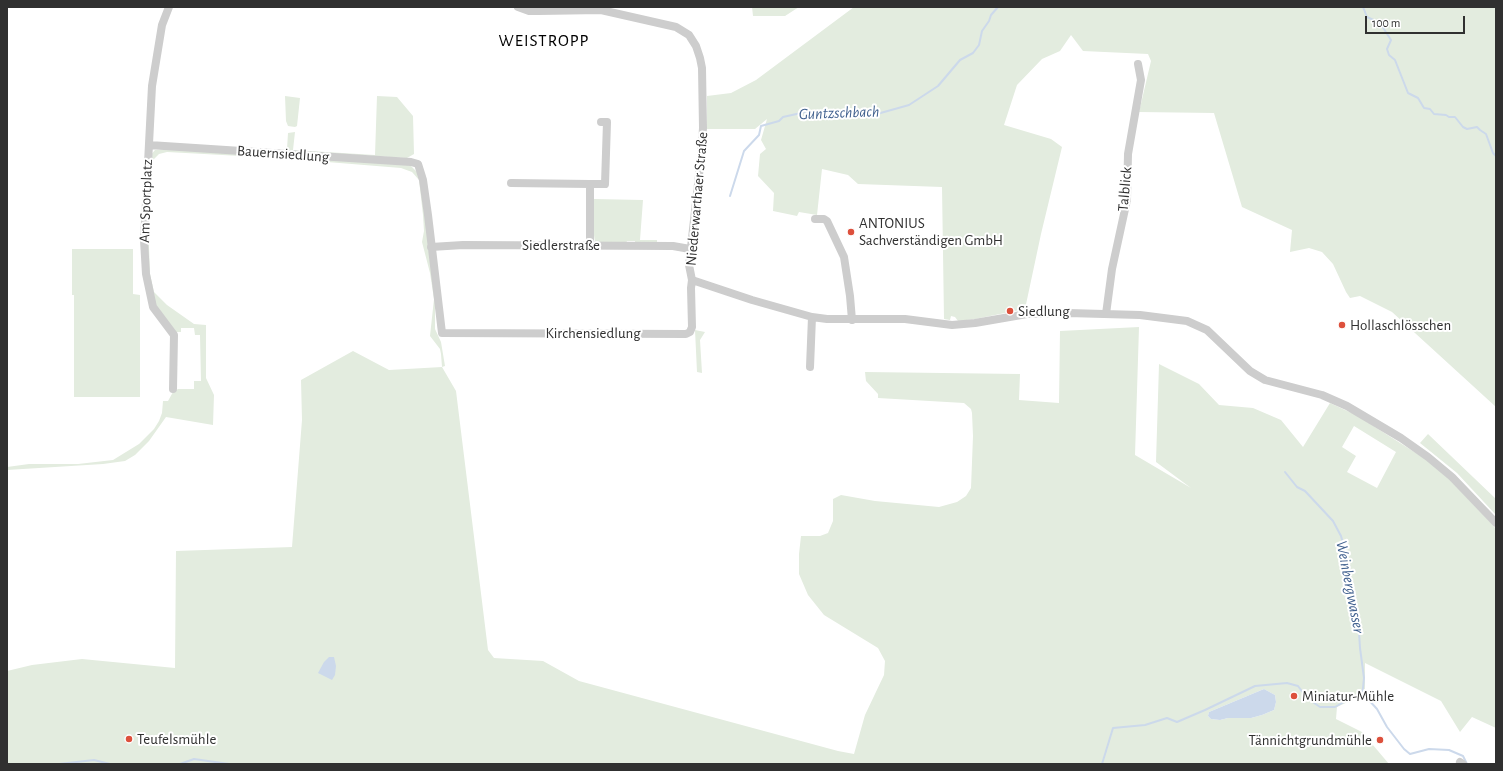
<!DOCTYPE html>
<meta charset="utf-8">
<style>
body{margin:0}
#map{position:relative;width:1503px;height:771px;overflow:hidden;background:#fff;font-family:"Alegreya Sans",sans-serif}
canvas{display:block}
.frame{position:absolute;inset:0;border:8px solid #303030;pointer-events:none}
.scale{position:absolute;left:1365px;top:16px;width:100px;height:18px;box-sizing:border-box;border:2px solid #303030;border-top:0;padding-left:5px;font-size:12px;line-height:14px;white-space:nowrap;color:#303030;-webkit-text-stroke:3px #fff;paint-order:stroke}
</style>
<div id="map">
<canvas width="1503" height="771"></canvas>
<div class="frame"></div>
<div class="scale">100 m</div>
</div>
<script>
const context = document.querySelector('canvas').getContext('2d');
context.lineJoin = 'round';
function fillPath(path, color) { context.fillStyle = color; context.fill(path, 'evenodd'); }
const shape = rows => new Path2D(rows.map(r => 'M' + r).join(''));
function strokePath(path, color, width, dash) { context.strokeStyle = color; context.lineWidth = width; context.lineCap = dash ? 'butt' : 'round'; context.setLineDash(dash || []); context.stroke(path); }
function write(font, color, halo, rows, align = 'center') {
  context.font = font + ' "Alegreya Sans",sans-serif'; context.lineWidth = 4; context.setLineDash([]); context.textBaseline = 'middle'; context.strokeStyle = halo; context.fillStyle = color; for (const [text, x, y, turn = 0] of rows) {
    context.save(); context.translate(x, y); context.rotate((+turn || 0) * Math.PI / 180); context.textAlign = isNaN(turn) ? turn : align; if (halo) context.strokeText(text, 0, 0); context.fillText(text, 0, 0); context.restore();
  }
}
const green = shape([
 [752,7,799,7,785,16,753,16],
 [854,7,1496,7,1496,407,1392,312,1360,296,1350,298,1346,292,1333,264,1322,252,1309,248,1290,252,1292,230,1242,207,1214,113,1139,112,1151,61,1148,54,1083,51,1071,35,1060,51,1042,59,1017,85,1004,125,1051,139,1062,147,1041,234,1025,309,975,319,958,321,955,317,951,316,950,320,944,319,942,187,858,184,848,175,822,169,817,215,799,212,797,216,773,211,774,193,758,176,760,154,766,149,761,140,767,119,755,129,707,129,707,96,731,93,756,80],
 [285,96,300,98,297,126,295,127,288,126,286,121],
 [377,96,397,97,413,116,414,154,407,158,290,151,287,149,288,133,295,132,293,150,375,155],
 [168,149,403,163,411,166,418,173,421,179,426,215,429,253,435,299,435,329,441,342,445,366,442,367,456,391,488,650,494,658,543,661,579,681,838,751,854,754,865,715,884,675,885,661,878,648,824,615,808,595,799,574,799,554,801,536,820,536,828,533,833,521,833,499,841,495,875,501,939,507,957,502,966,496,971,488,973,436,972,413,971,409,964,403,878,398,878,394,866,381,865,372,1020,374,1019,400,1059,403,1060,331,1139,327,1135,455,1191,488,1156,462,1159,364,1199,384,1219,405,1253,408,1281,420,1303,447,1330,403,1356,415,1427,460,1449,479,1491,523,1496,529,1496,728,1472,717,1460,732,1441,701,1365,663,1365,694,1337,707,1336,719,1362,732,1389,764,7,764,7,671,32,665,82,659,175,668,176,551,292,547,302,420,301,380,353,351,389,370,442,367,441,354,440,349,430,336,434,299,430,273,422,242,424,231,423,215,419,180,412,172,401,168,278,158,167,152,159,154,153,160,151,172,148,220,150,274,154,292,167,305,194,324,206,325,206,378,214,395,213,425,166,417,149,441,135,455,125,461,103,464,7,470,7,467,29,464,78,464,113,460,139,444,154,429,159,421,162,413,163,401,168,401,173,392,178,389,194,389,194,381,201,381,200,335,195,335,194,328,181,328,181,332,175,332,155,306,147,274,146,220,150,156,155,150],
 [1354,426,1396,452,1377,488,1347,472,1356,456,1342,447],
 [1264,689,1275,695,1276,702,1274,710,1262,715,1251,718,1228,718,1220,720,1211,719,1208,716,1209,712],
 [594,199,643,200,640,240,657,240,657,243,635,243,635,241,627,241,626,243,595,243,593,227],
 [72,249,133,249,133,294,140,295,140,397,74,397,74,295,72,295],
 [695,330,705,332,700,340,702,373,697,372],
 [1428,434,1496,499,1496,515,1457,473,1420,443]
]);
const water = shape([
 [329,657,334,657,336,666,335,675,332,680,318,673,324,662],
 [1264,689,1275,695,1276,702,1274,710,1262,715,1251,718,1228,718,1220,720,1211,719,1208,716,1209,712]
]);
const stream = shape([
 [1363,7,1367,17,1380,23,1391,40,1387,49,1389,55,1395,60,1408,93,1418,98,1424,108,1430,109,1434,114,1446,115,1449,117,1455,117,1463,127,1467,129,1477,127,1480,130,1486,134,1493,153,1496,156],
 [730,196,744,151,759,135,761,126,779,121,783,117,810,111,821,116,828,115,851,116,877,114,909,105,938,86,960,60,973,53,979,45,982,31,989,21,991,15,998,7],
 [1285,472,1297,487,1305,491,1333,521,1341,536,1349,565,1352,594,1358,617,1360,648,1364,678,1362,698],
 [59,764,94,760,110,764],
 [180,764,194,759,229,764],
 [1102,764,1113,728,1145,725,1167,718,1177,722,1205,710,1255,686,1287,683,1298,686,1307,698,1320,707,1335,707,1351,698,1367,698,1377,709,1387,727,1404,749,1410,754,1429,749,1449,750,1463,756,1467,764]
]);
const minor = shape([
 [169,7,162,25,152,86,144,240,146,274,153,307,174,335,173,389],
 [518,7,529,11,538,11,601,10,676,27,689,35,696,46,700,58,702,68,703,128,701,157,689,265,692,280,752,300,812,317,827,319,905,319,952,325,975,323,1027,314,1068,313,1140,315,1187,321,1207,330,1250,371,1265,380,1322,395,1347,406,1401,438,1428,457,1452,477,1496,523],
 [149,145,411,162,418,164,423,180,428,215,442,333,686,334,690,332,692,327,691,288,692,280],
 [511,183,590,184,590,246],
 [590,184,605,184,607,122,601,122],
 [815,219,824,219,827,221,844,257,850,296,852,320],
 [431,247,463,245,673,246,690,249],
 [1106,314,1112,269,1127,200,1128,154,1141,80,1138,64],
 [810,367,812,317],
 [1460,762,1463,764]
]);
const markers = [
 [851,232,4,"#dd503c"],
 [1010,311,4,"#dd503c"],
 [1342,325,4,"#dd503c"],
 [1294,696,4,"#dd503c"],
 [129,739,4,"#dd503c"],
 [1380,740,4,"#dd503c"]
];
const streetNames = [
 ["Bauernsiedlung",283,154,4],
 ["Talblick",1125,189,-85],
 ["Niederwarthaer Straße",697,199,-85],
 ["Am Sportplatz",146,201,-88],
 ["Siedlerstraße",561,245],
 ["Kirchensiedlung",593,333]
];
const poiNames = [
 ["ANTONIUS",859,223],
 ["Sachverständigen GmbH",859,240],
 ["Siedlung",1018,311],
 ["Hollaschlösschen",1350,325],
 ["Miniatur-Mühle",1302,696],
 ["Teufelsmühle",137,739],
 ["Tännichtgrundmühle",1372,740,"right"]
];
const waterNames = [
 ["Guntzschbach",839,113,-2],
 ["Weinbergwasser",1350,587,79]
];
const quarterNames = [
 ["WEISTROPP",544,41]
];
fillPath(green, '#e3ecdf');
fillPath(water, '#ccd9eb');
strokePath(stream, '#ccd9eb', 2);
strokePath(minor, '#cdcdcd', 8);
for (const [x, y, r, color] of markers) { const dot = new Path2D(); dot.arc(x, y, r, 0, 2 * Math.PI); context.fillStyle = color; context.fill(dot); strokePath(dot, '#fff', 1.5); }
write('15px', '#303030', '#fff', streetNames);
write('15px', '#303030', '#fff', poiNames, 'left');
write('italic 16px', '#41618f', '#fff', waterNames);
context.letterSpacing = '1px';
write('17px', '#000', '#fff', quarterNames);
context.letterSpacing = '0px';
</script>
